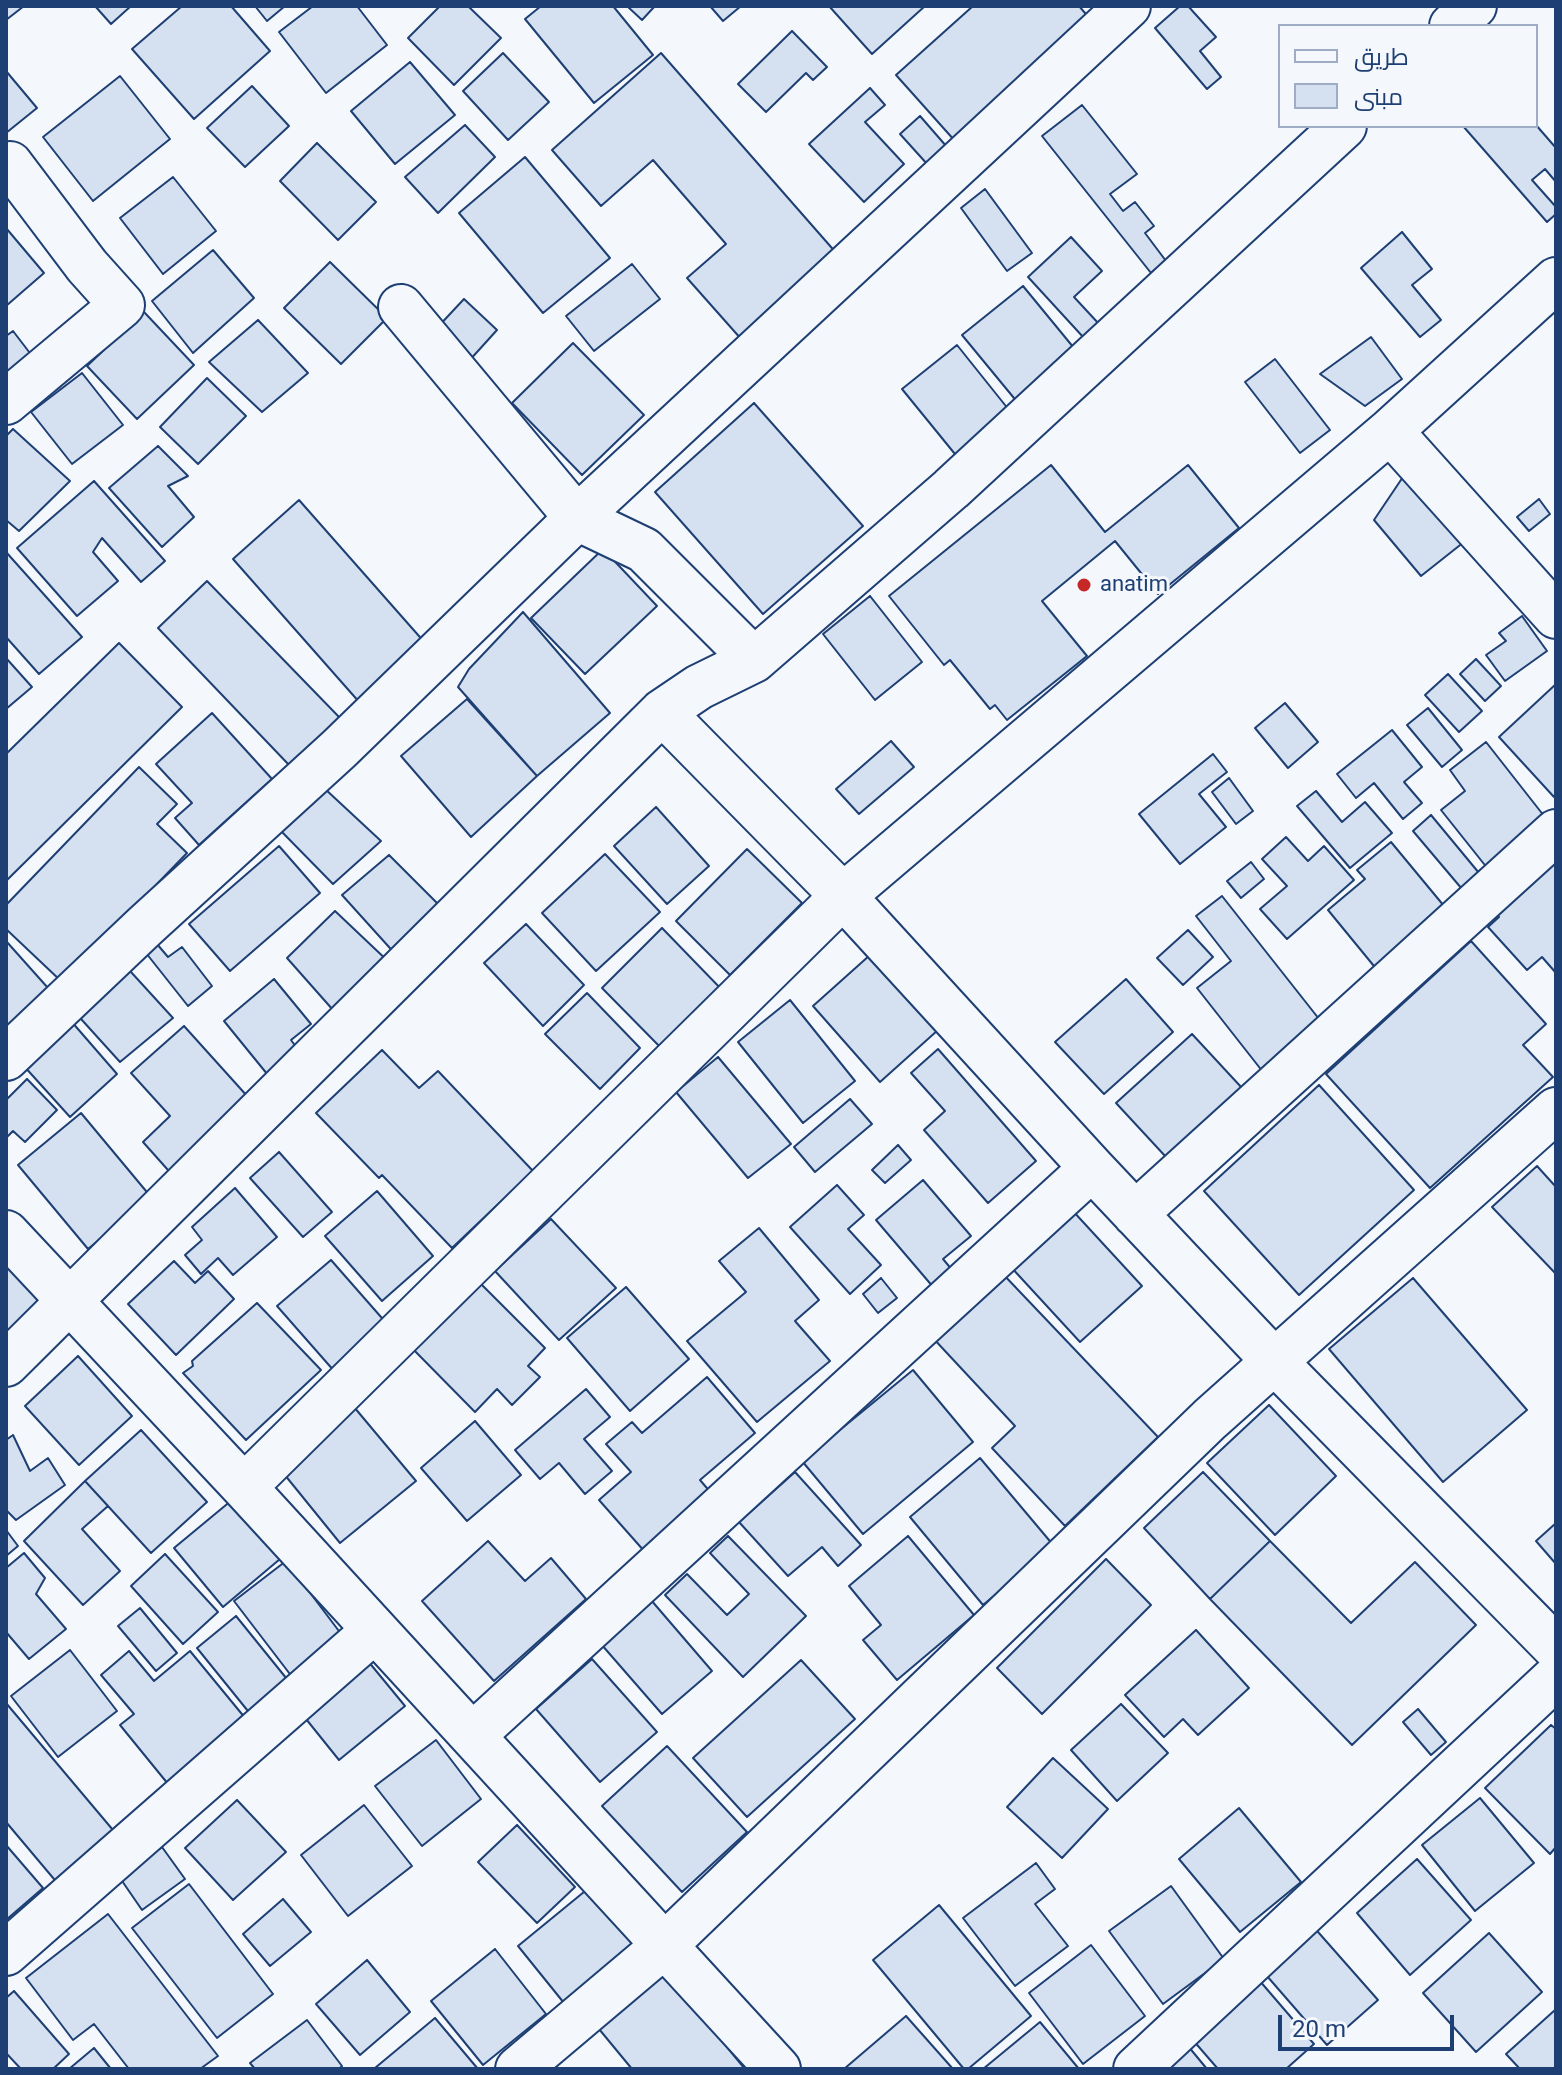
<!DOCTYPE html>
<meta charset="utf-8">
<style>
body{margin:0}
#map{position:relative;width:1562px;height:2075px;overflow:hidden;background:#f4f7fb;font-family:Roboto,Cairo,sans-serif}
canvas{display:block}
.frame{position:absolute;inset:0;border:8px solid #1d3f73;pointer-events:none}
.legend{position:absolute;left:1278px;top:24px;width:260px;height:104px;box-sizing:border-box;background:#f4f7fb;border:2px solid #9eadc5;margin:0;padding:10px 14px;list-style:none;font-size:24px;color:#1d3f73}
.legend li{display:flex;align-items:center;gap:16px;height:40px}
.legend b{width:40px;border:2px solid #9eadc5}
.scale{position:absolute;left:1278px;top:2015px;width:176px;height:36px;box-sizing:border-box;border:4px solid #1d3f73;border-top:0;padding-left:10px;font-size:24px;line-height:28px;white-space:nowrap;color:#1d3f73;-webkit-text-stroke:6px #f4f7fb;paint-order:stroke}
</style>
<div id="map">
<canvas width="1562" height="2075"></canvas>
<div class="frame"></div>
<ul class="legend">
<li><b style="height:10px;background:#f4f7fb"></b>طريق</li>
<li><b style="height:22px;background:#d5e0f0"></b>مبنى</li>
</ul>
<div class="scale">20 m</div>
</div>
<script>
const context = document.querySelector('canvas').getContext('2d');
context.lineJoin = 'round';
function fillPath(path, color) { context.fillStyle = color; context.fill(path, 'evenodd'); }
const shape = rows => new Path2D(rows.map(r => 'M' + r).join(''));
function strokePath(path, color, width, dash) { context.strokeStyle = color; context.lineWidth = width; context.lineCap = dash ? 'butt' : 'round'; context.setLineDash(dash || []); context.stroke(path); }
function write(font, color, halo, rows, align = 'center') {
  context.font = font + ' Roboto,sans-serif'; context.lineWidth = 6; context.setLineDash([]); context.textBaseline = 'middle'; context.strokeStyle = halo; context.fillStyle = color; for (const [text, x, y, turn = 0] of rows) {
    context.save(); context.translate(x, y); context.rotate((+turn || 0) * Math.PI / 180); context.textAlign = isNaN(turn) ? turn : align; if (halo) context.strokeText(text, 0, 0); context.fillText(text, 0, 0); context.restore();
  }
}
const building = shape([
 [6,6,24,6,6,20,6,6],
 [95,6,131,6,111,24,95,6],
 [182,6,231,6,270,51,194,119,132,49,182,6],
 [255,6,285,6,267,21,255,6],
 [313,6,357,6,387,45,326,93,279,32,313,6],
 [440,6,468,6,501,38,454,85,408,38,440,6],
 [541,6,613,6,653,55,594,103,525,19,541,6],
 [627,6,655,6,642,20,627,6],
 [710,6,741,6,723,21,710,6],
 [829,6,925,6,872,54,829,6],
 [973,6,1079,6,1091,20,955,141,896,75,973,6],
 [1180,6,1188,6,1216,37,1200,51,1221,77,1207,89,1155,28,1180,6],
 [792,31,827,67,813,80,806,73,766,112,738,84,792,31],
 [503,53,549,102,508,140,463,91,503,53],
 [661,53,838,255,742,340,687,278,726,244,653,160,601,206,552,150,661,53],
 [410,62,455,115,395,164,351,111,410,62],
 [6,71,37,108,6,133,6,71],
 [120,76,170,139,93,201,43,137,120,76],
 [252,86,289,126,245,167,207,128,252,86],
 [870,88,885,105,865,122,904,164,864,202,809,144,870,88],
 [1082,105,1137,174,1110,194,1123,211,1135,202,1154,226,1145,233,1166,261,1151,273,1042,136,1082,105],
 [920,116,947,147,928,165,900,134,920,116],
 [465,125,495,157,438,213,405,177,465,125],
 [1536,125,1556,148,1556,182,1545,169,1532,180,1556,207,1556,214,1547,222,1463,126,1536,125],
 [317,143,376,202,338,240,280,181,317,143],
 [525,157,610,258,543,313,459,213,525,157],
 [173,177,216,231,163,274,120,218,173,177],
 [985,189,1032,253,1007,271,961,208,985,189],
 [6,228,44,273,6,306,6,228],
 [1402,232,1432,269,1412,285,1441,320,1420,337,1361,268,1402,232],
 [1071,237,1102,271,1074,297,1099,324,1084,338,1028,277,1071,237],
 [213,250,254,298,193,353,152,301,213,250],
 [330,262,387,318,341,364,284,308,330,262],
 [632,264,660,299,594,351,566,316,632,264],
 [1023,286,1083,359,1023,409,962,335,1023,286],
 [464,299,497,330,468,362,435,330,464,299],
 [144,312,194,365,137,419,87,366,144,312],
 [258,320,308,373,262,412,209,362,258,320],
 [13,331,36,361,6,377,6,336,13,331],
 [1371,337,1402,379,1365,406,1320,374,1371,337],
 [573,343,644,415,582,475,512,403,573,343],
 [957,345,1013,415,959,459,902,389,957,345],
 [1275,359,1330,430,1300,453,1245,382,1275,359],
 [82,373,123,425,72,464,31,412,82,373],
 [207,378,246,416,198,464,160,427,207,378],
 [754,403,863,526,763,614,655,492,754,403],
 [13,429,70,481,19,531,6,520,6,436,13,429],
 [158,446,188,476,168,486,194,517,162,547,109,488,158,446],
 [1051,465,1105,532,1188,465,1239,528,1158,594,1115,541,1042,601,1087,656,1007,720,995,705,990,709,950,660,944,665,889,596,1051,465],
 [1409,468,1469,538,1421,576,1374,520,1409,468],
 [94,481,165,561,141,582,102,538,93,552,118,581,77,616,17,548,94,481],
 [1539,499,1550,514,1529,531,1517,517,1539,499],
 [299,500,426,644,360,703,233,559,299,500],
 [603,549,657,606,585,674,531,618,603,549],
 [6,552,82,637,39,674,6,637,6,552],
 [207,581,340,718,290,766,158,628,207,581],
 [870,596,922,662,875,700,823,634,870,596],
 [523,612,610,713,537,776,458,687,469,669,523,612],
 [1522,616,1547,651,1505,681,1486,655,1506,641,1499,633,1522,616],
 [119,643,182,707,6,881,6,754,119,643],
 [6,658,32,687,6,709,6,658],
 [1476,659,1501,686,1485,701,1460,674,1476,659],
 [1448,674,1482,711,1459,732,1425,695,1448,674],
 [1556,684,1556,794,1554,797,1499,737,1556,684],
 [467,699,537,776,471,837,401,756,467,699],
 [1285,703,1318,742,1288,768,1255,728,1285,703],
 [1428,708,1462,750,1442,767,1407,725,1428,708],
 [212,713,272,779,199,845,175,818,192,803,156,764,212,713],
 [1392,730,1422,767,1404,782,1422,803,1403,819,1374,783,1356,798,1337,774,1392,730],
 [891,741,914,767,859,814,836,789,891,741],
 [1486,742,1548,821,1488,869,1441,810,1465,791,1450,770,1486,742],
 [1213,754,1227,772,1199,794,1226,827,1180,864,1139,814,1213,754],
 [139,767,177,804,157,824,187,853,62,982,6,929,6,905,139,767],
 [1229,778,1253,811,1236,824,1212,792,1229,778],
 [324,788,381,841,333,884,281,831,324,788],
 [1316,791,1342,822,1365,802,1392,833,1350,868,1297,806,1316,791],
 [656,807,709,866,667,904,614,846,656,807],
 [1431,815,1479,873,1462,889,1413,831,1431,815],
 [1286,837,1308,861,1324,846,1354,880,1287,939,1260,909,1287,886,1262,859,1286,837],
 [1391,842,1449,912,1378,971,1328,910,1365,879,1357,870,1391,842],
 [1556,843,1556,973,1542,957,1527,970,1488,927,1499,917,1487,903,1556,843],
 [279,846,320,893,230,971,189,924,279,846],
 [747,849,802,903,730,975,676,921,747,849],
 [605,854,660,912,596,971,542,913,605,854],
 [389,855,446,912,398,957,342,895,389,855],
 [1251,862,1264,879,1241,898,1227,881,1251,862],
 [1222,896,1323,1024,1263,1072,1197,988,1231,961,1196,916,1222,896],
 [335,911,392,965,341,1019,287,958,335,911],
 [526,924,584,985,543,1026,484,963,526,924],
 [662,928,726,994,666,1053,602,988,662,928],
 [1188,930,1213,957,1183,985,1157,958,1188,930],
 [6,941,48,988,6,1027,6,941],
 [1471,941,1546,1024,1523,1045,1553,1077,1430,1188,1326,1074,1471,941],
 [157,944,168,957,182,947,212,986,188,1006,146,953,157,944],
 [870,955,938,1030,880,1082,813,1006,870,955],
 [120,960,173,1018,120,1062,72,1009,120,960],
 [274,979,311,1024,291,1040,302,1055,272,1080,224,1021,274,979],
 [1126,979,1173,1032,1104,1094,1055,1042,1126,979],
 [587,993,640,1048,600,1089,545,1034,587,993],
 [790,1000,855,1081,803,1123,738,1042,790,1000],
 [71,1021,117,1074,70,1117,23,1065,71,1021],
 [184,1026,257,1107,176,1179,143,1142,170,1116,131,1073,184,1026],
 [1192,1034,1242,1088,1166,1157,1116,1103,1192,1034],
 [938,1049,1036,1161,988,1203,924,1130,945,1111,911,1073,938,1049],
 [382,1050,419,1088,438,1071,533,1171,452,1248,382,1175,379,1178,316,1113,382,1050],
 [718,1057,791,1144,748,1178,676,1092,718,1057],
 [27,1079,57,1110,25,1142,13,1131,6,1138,6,1100,27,1079],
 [1319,1085,1414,1190,1299,1295,1204,1191,1319,1085],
 [850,1099,872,1124,815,1172,794,1147,850,1099],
 [81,1113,151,1197,88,1249,18,1165,81,1113],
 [898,1145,911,1160,885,1183,872,1170,898,1145],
 [279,1152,332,1212,303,1237,250,1178,279,1152],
 [1537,1166,1556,1187,1556,1274,1492,1207,1537,1166],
 [923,1180,971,1236,943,1259,953,1271,934,1288,876,1220,923,1180],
 [837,1185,864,1215,848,1229,881,1265,850,1294,790,1227,837,1185],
 [235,1188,277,1237,233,1275,218,1258,201,1274,185,1255,202,1240,192,1227,235,1188],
 [377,1191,433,1256,382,1301,325,1236,377,1191],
 [1072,1210,1142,1286,1080,1342,1010,1266,1072,1210],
 [551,1219,616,1288,559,1340,495,1271,551,1219],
 [759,1228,819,1300,795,1321,830,1361,757,1422,687,1341,746,1292,719,1261,759,1228],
 [6,1252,55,1308,6,1350,6,1252],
 [331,1260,388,1325,335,1372,277,1306,331,1260],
 [174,1261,195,1283,208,1271,234,1299,176,1355,128,1304,174,1261],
 [1001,1272,1158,1437,1065,1526,992,1448,1015,1426,932,1337,1001,1272],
 [472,1275,545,1348,528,1366,540,1377,512,1405,497,1389,475,1412,406,1342,472,1275],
 [881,1278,897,1298,878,1313,863,1294,881,1278],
 [1413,1278,1527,1410,1443,1482,1329,1349,1413,1278],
 [626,1287,689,1359,630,1411,567,1338,626,1287],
 [257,1303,321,1370,246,1440,183,1373,193,1366,192,1361,257,1303],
 [78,1356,132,1416,79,1465,25,1406,78,1356],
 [913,1370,973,1442,863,1534,802,1461,913,1370],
 [707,1377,755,1433,700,1480,712,1494,645,1552,599,1500,631,1472,606,1444,632,1422,642,1433,707,1377],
 [586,1389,610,1417,584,1439,612,1471,585,1494,559,1463,540,1479,515,1450,586,1389],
 [1269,1405,1336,1476,1275,1535,1207,1463,1269,1405],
 [354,1407,416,1481,340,1543,280,1469,354,1407],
 [475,1421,521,1475,467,1521,421,1468,475,1421],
 [141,1430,207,1502,151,1553,85,1481,141,1430],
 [13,1435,30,1471,48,1458,65,1485,16,1520,6,1510,6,1440,13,1435],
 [980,1458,1054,1546,983,1605,910,1517,980,1458],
 [795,1472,861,1545,838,1566,822,1547,788,1576,739,1522,795,1472],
 [1203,1472,1270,1541,1210,1599,1144,1528,1203,1472],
 [85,1481,108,1506,82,1529,120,1571,83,1605,24,1541,85,1481],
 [232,1500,280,1559,223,1607,174,1548,232,1500],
 [1556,1523,1556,1564,1536,1541,1556,1523],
 [6,1530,18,1546,6,1556,6,1530],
 [728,1536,806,1616,743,1677,665,1595,687,1574,727,1615,749,1594,710,1553,728,1536],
 [908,1536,974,1615,897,1680,863,1640,881,1625,849,1586,908,1536],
 [488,1541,525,1581,551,1558,586,1599,494,1681,422,1601,488,1541],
 [1270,1541,1351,1623,1415,1562,1476,1625,1352,1745,1210,1599,1270,1541],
 [24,1553,45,1578,36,1594,66,1629,29,1659,6,1632,6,1568,24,1553],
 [165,1554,218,1612,183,1644,131,1586,165,1554],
 [1106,1559,1151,1605,1042,1714,997,1668,1106,1559],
 [286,1561,348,1643,296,1682,234,1601,286,1561],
 [651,1600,712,1671,662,1714,601,1644,651,1600],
 [140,1608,177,1653,156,1671,118,1626,140,1608],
 [236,1616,295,1689,256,1721,197,1648,236,1616],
 [1196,1630,1249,1688,1198,1735,1183,1719,1164,1737,1125,1695,1196,1630],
 [70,1650,117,1711,58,1757,11,1696,70,1650],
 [129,1651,154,1681,190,1651,255,1730,177,1795,120,1725,134,1714,101,1675,129,1651],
 [363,1655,405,1706,339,1760,298,1709,363,1655],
 [592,1659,657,1732,600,1782,536,1709,592,1659],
 [801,1660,855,1719,747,1817,693,1758,801,1660],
 [6,1703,118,1836,59,1885,6,1822,6,1703],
 [1121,1704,1168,1753,1117,1801,1071,1750,1121,1704],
 [1418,1709,1446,1742,1431,1755,1403,1722,1418,1709],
 [1551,1725,1556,1729,1556,1847,1550,1854,1485,1788,1551,1725],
 [436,1740,481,1799,422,1846,375,1786,436,1740],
 [667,1746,747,1832,682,1892,602,1806,667,1746],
 [1053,1758,1108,1809,1062,1858,1007,1807,1053,1758],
 [1480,1798,1534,1863,1475,1911,1422,1845,1480,1798],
 [237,1800,286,1852,233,1900,185,1848,237,1800],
 [364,1805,412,1866,348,1916,301,1855,364,1805],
 [1239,1808,1301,1882,1240,1932,1179,1859,1239,1808],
 [517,1825,575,1887,537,1923,478,1862,517,1825],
 [6,1845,43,1888,6,1920,6,1845],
 [162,1847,185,1879,142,1910,120,1878,162,1847],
 [1417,1859,1471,1920,1410,1975,1357,1913,1417,1859],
 [1036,1863,1055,1889,1035,1904,1068,1946,1015,1986,963,1918,1036,1863],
 [189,1884,273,1994,217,2038,132,1928,189,1884],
 [1171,1886,1224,1959,1163,2004,1109,1931,1171,1886],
 [590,1887,636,1942,564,2003,518,1946,590,1887],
 [283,1899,311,1932,270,1966,243,1934,283,1899],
 [939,1905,1031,2016,968,2069,964,2069,873,1960,939,1905],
 [108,1914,218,2056,200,2069,129,2069,94,2024,73,2040,26,1978,108,1914],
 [1311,1924,1378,2000,1327,2045,1260,1968,1311,1924],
 [1489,1933,1542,1992,1476,2052,1423,1993,1489,1933],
 [1091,1945,1145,2016,1083,2064,1029,1993,1091,1945],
 [495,1949,546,2014,483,2065,431,2001,495,1949],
 [367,1960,410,2012,360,2055,316,2004,367,1960],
 [666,1973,745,2069,632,2069,599,2029,666,1973],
 [1259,1980,1314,2044,1286,2069,1218,2069,1192,2039,1259,1980],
 [14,1991,69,2054,53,2069,21,2069,6,2053,6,1998,14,1991],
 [1555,2010,1556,2069,1520,2069,1506,2054,1555,2010],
 [906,2016,953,2069,844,2069,906,2016],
 [435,2018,478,2069,376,2069,375,2068,435,2018],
 [307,2020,342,2066,339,2069,255,2069,250,2063,307,2020],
 [1040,2022,1079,2069,983,2069,1040,2022],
 [1188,2046,1207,2069,1160,2069,1188,2046],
 [94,2048,111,2069,69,2069,94,2048]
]);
const minor = shape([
 [1452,26,1474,6],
 [6,166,10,164,87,266,122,305,6,402],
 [401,307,577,518,644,550,754,660],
 [1390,431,1556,616],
 [662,712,843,896,1092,1168,1275,1362,1556,1648],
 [6,1058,145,926,339,749,577,518,1128,6],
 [1135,1214,1556,832],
 [6,1233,244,1487,778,2069],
 [6,1364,662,712,699,687,754,660,951,489,1344,126],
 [244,1487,843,896,1390,431,1556,280],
 [473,1735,1092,1168],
 [6,1953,375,1630],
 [518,2069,665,1945,1210,1419,1556,1110],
 [1136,2069,1556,1677]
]);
const markers = [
 [1084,585,8,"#c62828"]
];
const poiNames = [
 ["anatim",1100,585]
];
fillPath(building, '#d5e0f0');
strokePath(building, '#1d3f73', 2);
strokePath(minor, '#1d3f73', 48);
strokePath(minor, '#f4f7fb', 44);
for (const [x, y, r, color] of markers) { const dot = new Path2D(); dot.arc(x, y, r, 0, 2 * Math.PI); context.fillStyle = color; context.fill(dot); strokePath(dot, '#f4f7fb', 3); }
write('22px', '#1d3f73', '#f4f7fb', poiNames, 'left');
</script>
